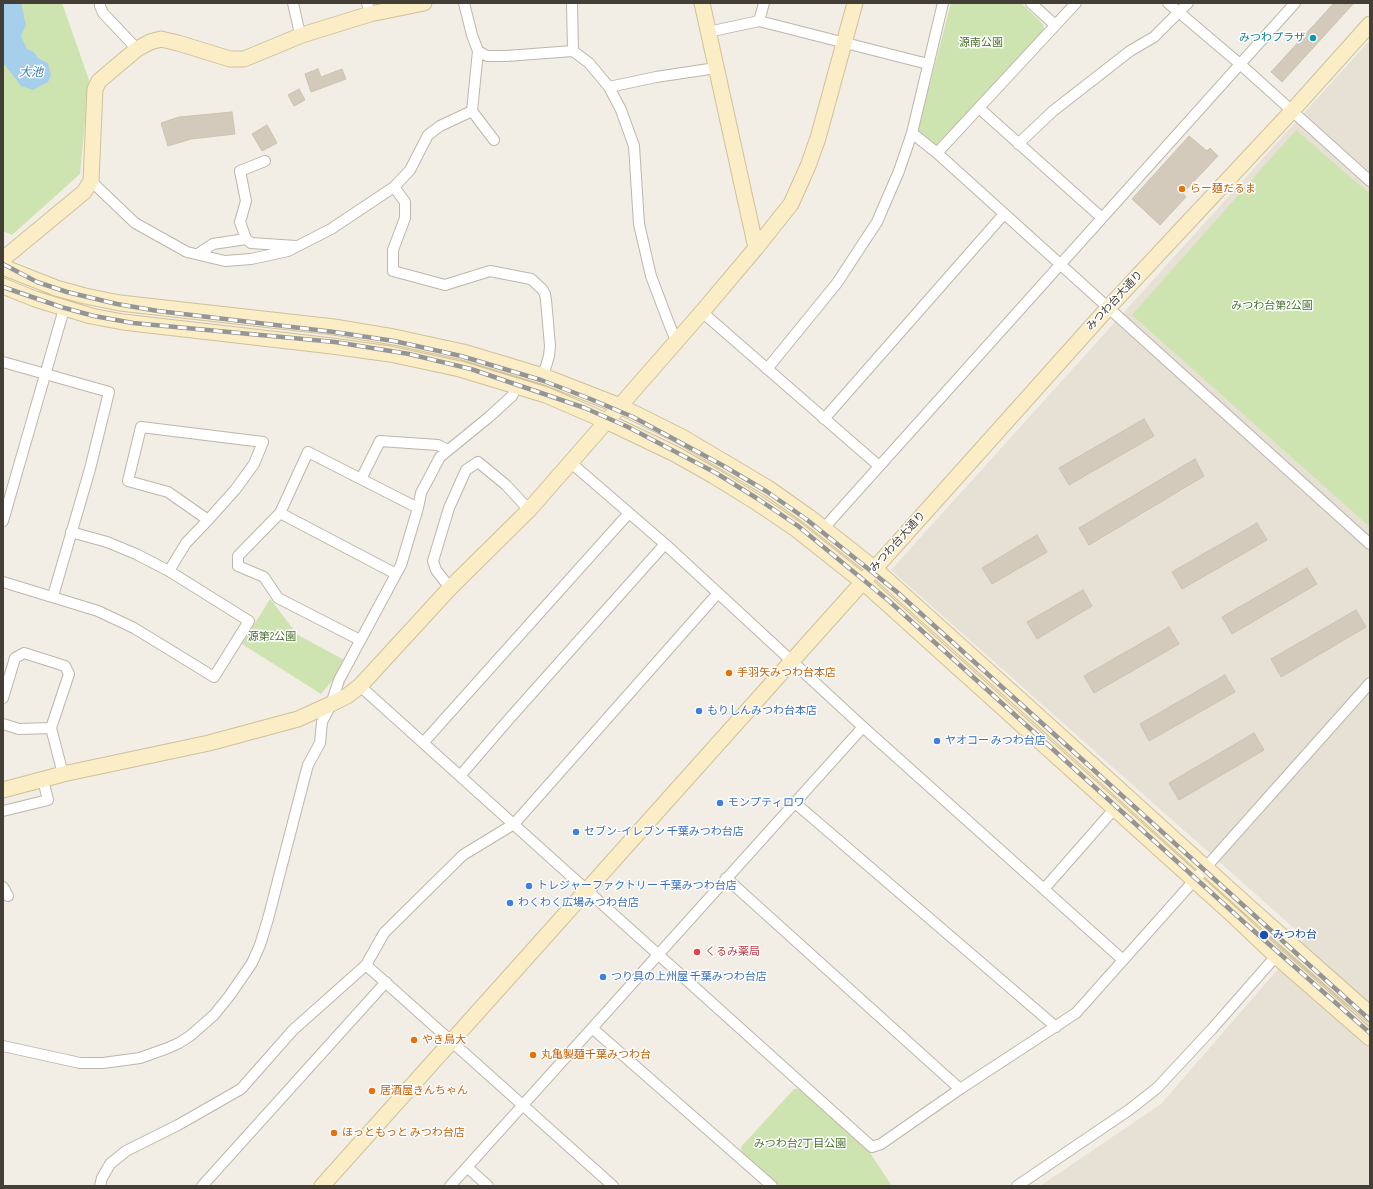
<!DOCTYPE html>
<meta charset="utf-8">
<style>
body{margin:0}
#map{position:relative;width:1373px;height:1189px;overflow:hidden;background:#f2eee6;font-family:"Sofia Sans Condensed",sans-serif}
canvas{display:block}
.frame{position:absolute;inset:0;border:4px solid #443f36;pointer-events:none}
</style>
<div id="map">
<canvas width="1373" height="1189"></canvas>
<div class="frame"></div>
</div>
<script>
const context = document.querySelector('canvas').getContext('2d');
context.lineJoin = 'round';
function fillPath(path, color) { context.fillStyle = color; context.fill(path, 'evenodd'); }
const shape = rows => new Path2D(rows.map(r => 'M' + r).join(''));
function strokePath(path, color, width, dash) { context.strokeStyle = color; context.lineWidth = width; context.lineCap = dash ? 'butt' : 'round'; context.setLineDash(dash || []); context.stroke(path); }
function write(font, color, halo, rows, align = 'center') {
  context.font = font + ' "Sofia Sans Condensed","Noto Sans JP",sans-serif'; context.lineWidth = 3; context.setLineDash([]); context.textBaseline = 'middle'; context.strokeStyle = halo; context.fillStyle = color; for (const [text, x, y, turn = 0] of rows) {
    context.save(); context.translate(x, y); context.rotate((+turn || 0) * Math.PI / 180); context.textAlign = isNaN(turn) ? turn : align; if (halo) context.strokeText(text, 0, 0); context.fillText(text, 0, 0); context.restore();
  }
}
const residential = shape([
 [1370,40,1370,1186,1040,1186,1161,1104,1305,938,891,570]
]);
const green = shape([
 [3,3,62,3,89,80,80,174,12,235,3,231],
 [951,3,1021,3,1043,24,1044,31,940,146,934,146,917,133],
 [1296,130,1370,194,1370,527,1132,315],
 [270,599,298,635,346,661,337,675,321,694,242,644],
 [801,1088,867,1148,892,1186,775,1186,742,1155,741,1147,794,1089]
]);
const water = shape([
 [3,3,21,3,26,25,21,36,27,49,34,52,38,58,48,63,51,75,48,82,33,90,21,86,3,63]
]);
const building = shape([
 [1334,3,1354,3,1282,82,1271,72,1334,3],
 [318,69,321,77,342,69,346,79,311,92,305,74,318,69],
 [299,89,305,100,294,106,288,95,299,89],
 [232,112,235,134,191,139,168,146,161,123,179,117,232,112],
 [267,125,277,143,262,151,252,134,267,125],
 [1189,136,1207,151,1210,148,1218,156,1183,193,1186,197,1160,225,1132,199,1189,136],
 [1144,419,1154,436,1069,485,1059,468,1144,419],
 [1195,459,1204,476,1089,545,1079,528,1195,459],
 [1257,523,1267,540,1182,589,1172,572,1257,523],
 [1037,535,1047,552,992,584,982,568,1037,535],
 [1307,568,1317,584,1232,634,1222,617,1307,568],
 [1083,590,1092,606,1037,639,1027,622,1083,590],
 [1356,610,1366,627,1281,677,1271,659,1356,610],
 [1169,627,1179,644,1094,693,1084,676,1169,627],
 [1225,675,1235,692,1149,741,1140,724,1225,675],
 [1254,733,1264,750,1179,800,1169,783,1254,733],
 [1264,932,1349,1007,1282,949,1264,932]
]);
const street = shape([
 [100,3,100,6,103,13,137,49],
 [293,3,300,34,302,35],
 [367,3,370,14],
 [464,3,472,35,478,51,487,56,506,56,573,51,589,63,609,87,621,110,634,146,639,224,651,276,668,321,676,341],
 [572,3,573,51],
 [1031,3,1055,25],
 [1168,3,1240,64,1370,181],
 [759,21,764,3],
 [708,32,759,21,928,64],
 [478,51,472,111,494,140],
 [609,87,656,77,716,68],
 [979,108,1102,218],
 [912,133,937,153,1370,544],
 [1018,144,1053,111,1130,51,1154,37,1188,3],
 [937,153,1076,3],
 [265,161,240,171,246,201,240,222,246,239,251,243,296,246],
 [91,181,135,223,187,252,225,261,251,259,288,251,331,229,394,187,410,170,428,135,440,126,472,111],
 [394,187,405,202,405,218,393,250,393,271,445,285,490,271,531,279,542,289,545,294,546,300,550,346,549,356,543,376],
 [198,254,213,244,246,239],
 [702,312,879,466],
 [3,362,109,392,90,469,53,596],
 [767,369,837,283,877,222,899,171,912,133,943,3],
 [824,419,1004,214],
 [570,462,665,544,863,727,1123,960],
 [418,508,361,479,380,441,438,445,448,450],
 [280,513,396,574],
 [3,521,64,309],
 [823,529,1295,3],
 [169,571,186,543,208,520,235,490,254,464,263,442,141,427,128,481,168,492,208,520],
 [3,582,98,611,134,628,214,677,249,621,169,571,136,554,107,542,71,532],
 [450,588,436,570,433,561,449,508,466,470,478,462,506,485,529,510],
 [360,640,278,598,264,577,238,566,238,556,280,513,308,452,361,479],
 [360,686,872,1147,881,1144,960,1089,1076,1013,1370,683],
 [3,698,15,658,24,653,65,666,69,674,51,728,63,774],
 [3,724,19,729,51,728],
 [423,743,629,513],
 [460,776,509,719,665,544],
 [794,802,1056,1027],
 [3,811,48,800,43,780],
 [726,878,960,1089],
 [3,887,8,896],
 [1044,889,1115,808],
 [366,965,613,1186],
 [592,1028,772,1186],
 [3,1046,80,1063,103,1063,140,1058,168,1048,179,1043,190,1036,214,1015,230,995,252,963,260,945,268,919,305,776,308,765,320,743,322,722,331,704,339,680,401,565,418,508,421,493,440,457,489,417,512,396,517,386],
 [467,1167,488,1186],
 [100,1186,102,1178,110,1164,126,1151,178,1125,241,1089,293,1030,366,965,384,933,463,855,514,824,718,593],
 [202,1186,386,982],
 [450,1186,863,727],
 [1017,1186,1129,1110,1157,1088,1212,1029,1276,956]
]);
const secondary = shape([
 [702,3,756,248],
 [3,259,78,197,84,192,91,181,95,89,99,81,137,49,150,42,161,39,178,43,230,59,244,59,302,35,370,14,424,3],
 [3,267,56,288,85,296,120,303,334,327,394,337,463,352,543,376,620,406,682,437,768,488,809,517,875,569,1044,721,1248,906,1370,1014],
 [3,286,35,299,91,316,123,322,332,346,390,354,460,369,546,395,606,421,675,454,714,476,756,502,796,529,863,582,1236,918,1276,956,1370,1038],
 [3,790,63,774,209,743,298,719,331,704,347,696,360,686,450,588,529,510,702,312,756,248,791,204,808,166,818,138,855,3],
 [322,1186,1108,308,1292,111,1370,24]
]);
const rail = shape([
 [3,264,37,282,67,292,117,304,158,311,334,332,394,341,461,356,541,380,588,398,633,417,722,465,766,491,806,519,897,592,1370,1020],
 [3,287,61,307,94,316,133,323,335,342,409,354,471,369,585,408,628,427,716,473,758,499,798,526,889,601,1246,924,1370,1033]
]);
const markers = [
 [1313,38,4,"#0f9aa8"],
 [1182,189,4,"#e8710a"],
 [729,673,4,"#e8710a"],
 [699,711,4,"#3f7fe0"],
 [937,741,4,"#3f7fe0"],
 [720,803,4,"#3f7fe0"],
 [576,832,4,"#3f7fe0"],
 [529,886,4,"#3f7fe0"],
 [510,903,4,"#3f7fe0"],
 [1264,935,5,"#1a4fb4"],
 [697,952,4,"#e0444e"],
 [603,977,4,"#3f7fe0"],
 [414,1040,4,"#e8710a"],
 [533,1055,4,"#e8710a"],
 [372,1091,4,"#e8710a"],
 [334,1133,4,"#e8710a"]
];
const cultureNames = [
 ["みつわプラザ",1305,38]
];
const parkNames = [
 ["源南公園",981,43],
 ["みつわ台第2公園",1272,306],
 ["源第2公園",272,637],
 ["みつわ台2丁目公園",800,1144]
];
const foodNames = [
 ["らー麺だるま",1190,189],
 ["手羽矢みつわ台本店",737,673],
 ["やき鳥大",422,1040],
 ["丸亀製麺千葉みつわ台",541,1055],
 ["居酒屋きんちゃん",380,1091],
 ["ほっともっと みつわ台店",342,1133]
];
const streetNames = [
 ["みつわ台大通り",1115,301,-47],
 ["みつわ台大通り",898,542,-48]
];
const shopNames = [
 ["もりしんみつわ台本店",707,711],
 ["ヤオコー みつわ台店",945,741],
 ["モンプティロワ",728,803],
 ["セブン-イレブン 千葉みつわ台店",584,832],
 ["トレジャーファクトリー 千葉みつわ台店",537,886],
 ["わくわく広場みつわ台店",518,903],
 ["つり具の上州屋 千葉みつわ台店",611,977]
];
const transitNames = [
 ["みつわ台",1273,935]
];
const healthNames = [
 ["くるみ薬局",705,952]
];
const waterNames = [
 ["大池",31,73]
];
fillPath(residential, '#e6e0d5');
fillPath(green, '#cde4b1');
fillPath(water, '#a6cfeb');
fillPath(building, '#d3cabc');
strokePath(building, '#cdc2b0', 1);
strokePath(street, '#bdb6aa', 12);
strokePath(secondary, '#cfc198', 17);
strokePath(street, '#fff', 10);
strokePath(secondary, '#fbeec7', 15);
strokePath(rail, '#959595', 4.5);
strokePath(rail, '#fff', 3, [9]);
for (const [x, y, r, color] of markers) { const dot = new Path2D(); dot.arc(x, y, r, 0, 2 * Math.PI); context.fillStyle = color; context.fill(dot); strokePath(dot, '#fff', 1.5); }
write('11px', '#0d838f', '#fff', cultureNames, 'right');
write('11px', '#48722d', '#fff', parkNames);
write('11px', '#c56008', '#fff', foodNames, 'left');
write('11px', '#443f36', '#fff', streetNames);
write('11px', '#366cbe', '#fff', shopNames, 'left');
write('11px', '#164399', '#fff', transitNames, 'left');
write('11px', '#be3a42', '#fff', healthNames, 'left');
write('italic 12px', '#3679aa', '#fff', waterNames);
</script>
